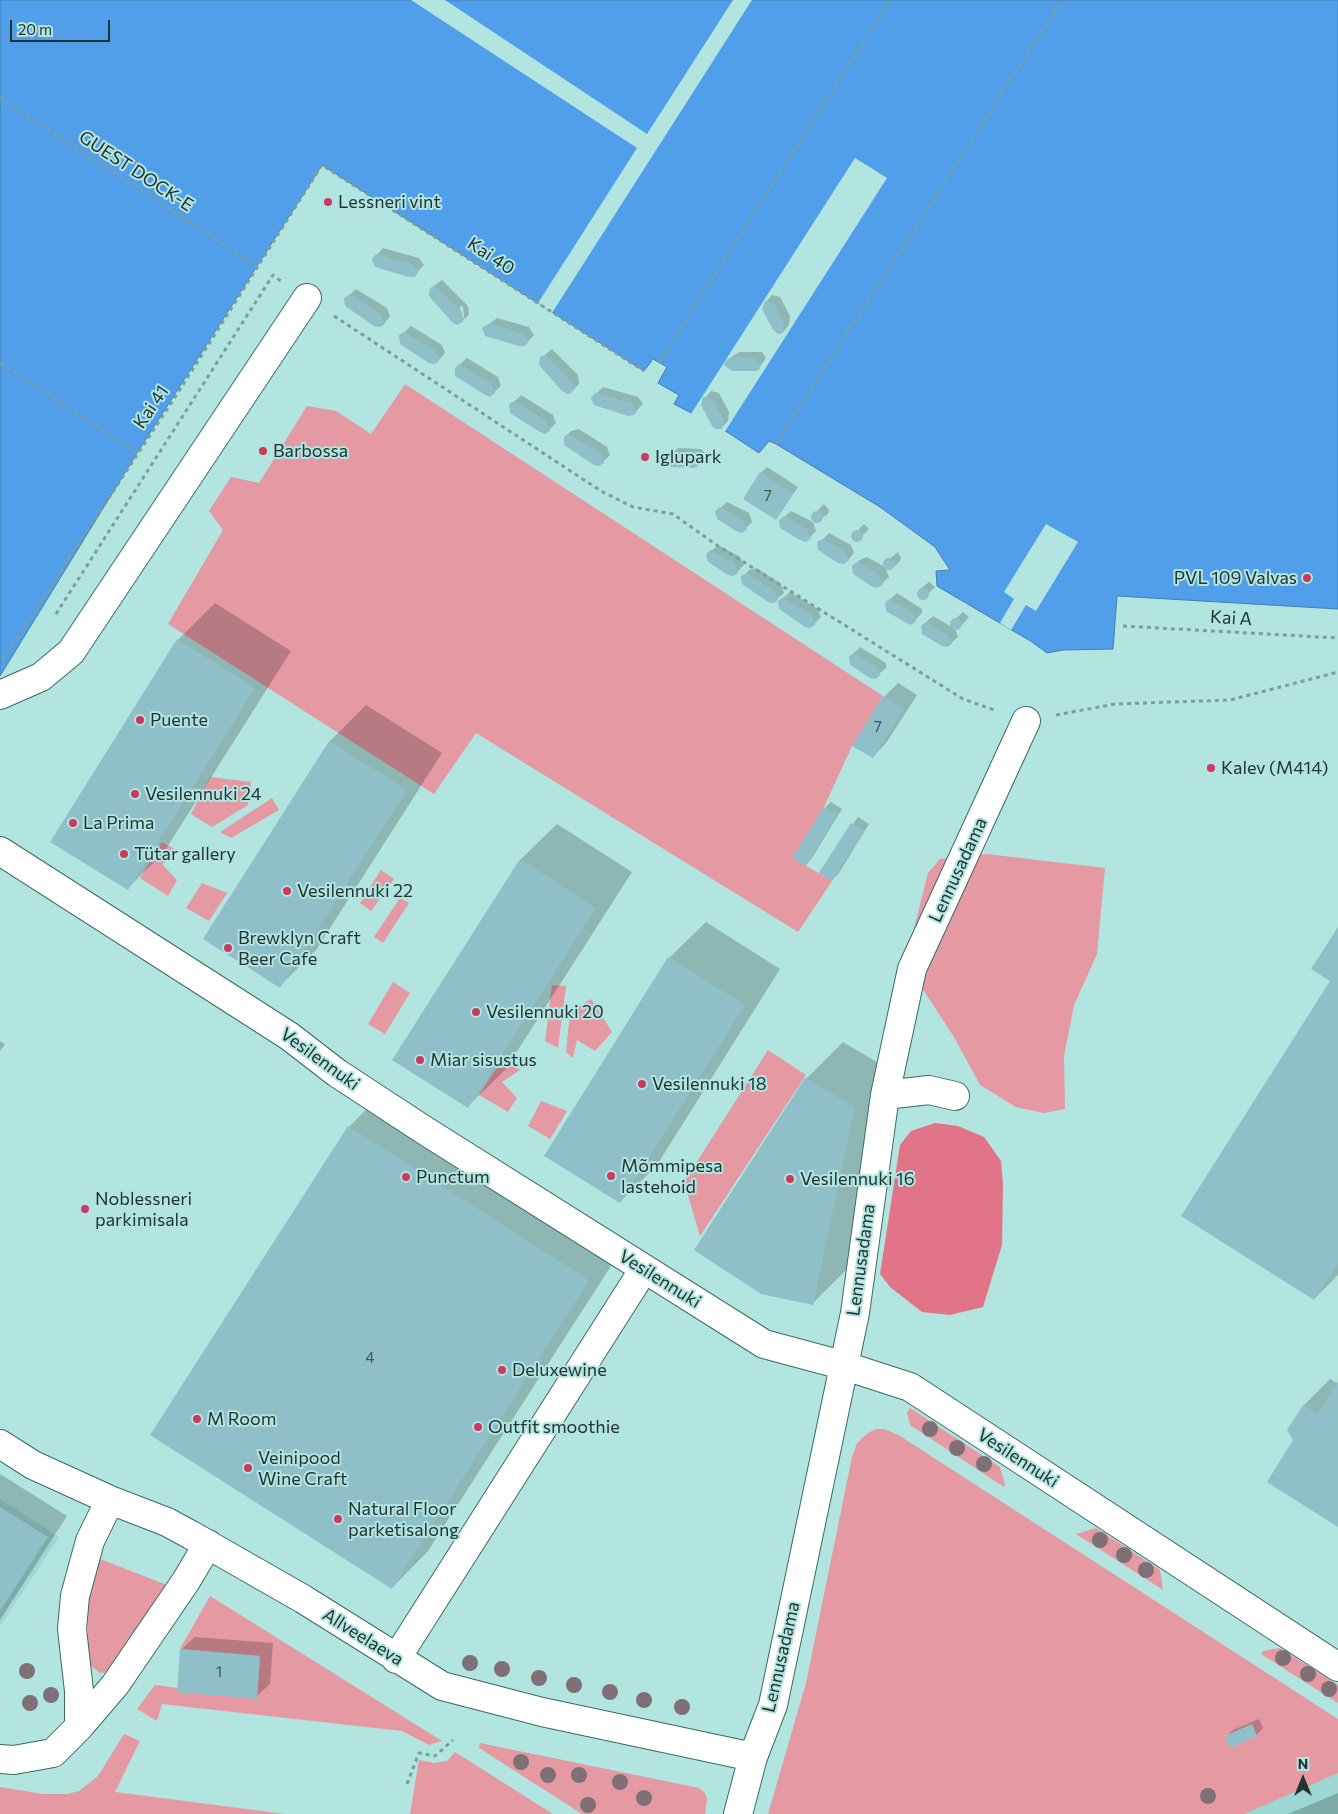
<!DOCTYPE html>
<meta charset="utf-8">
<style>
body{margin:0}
#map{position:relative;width:1338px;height:1814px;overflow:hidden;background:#b2e4e0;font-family:Commissioner,sans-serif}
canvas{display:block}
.north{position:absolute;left:1278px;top:1754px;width:50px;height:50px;-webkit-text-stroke:4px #b2e4e0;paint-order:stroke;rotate:0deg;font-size:14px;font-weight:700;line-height:20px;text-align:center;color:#213433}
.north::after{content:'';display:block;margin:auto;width:18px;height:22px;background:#213433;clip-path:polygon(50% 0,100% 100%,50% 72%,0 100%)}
.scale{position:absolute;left:10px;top:20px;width:100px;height:22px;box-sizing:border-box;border:2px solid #213433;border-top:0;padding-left:6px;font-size:15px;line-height:18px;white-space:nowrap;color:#213433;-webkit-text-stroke:4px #b2e4e0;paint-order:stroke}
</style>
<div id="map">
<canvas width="1338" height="1814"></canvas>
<div class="north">N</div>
<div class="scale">20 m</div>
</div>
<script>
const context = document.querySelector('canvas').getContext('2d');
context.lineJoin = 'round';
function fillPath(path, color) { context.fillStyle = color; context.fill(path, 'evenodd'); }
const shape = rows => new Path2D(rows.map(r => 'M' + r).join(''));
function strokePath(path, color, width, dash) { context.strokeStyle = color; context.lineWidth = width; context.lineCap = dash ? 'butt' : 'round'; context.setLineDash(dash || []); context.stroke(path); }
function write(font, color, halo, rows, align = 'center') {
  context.font = font + ' Commissioner,sans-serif'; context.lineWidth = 4; context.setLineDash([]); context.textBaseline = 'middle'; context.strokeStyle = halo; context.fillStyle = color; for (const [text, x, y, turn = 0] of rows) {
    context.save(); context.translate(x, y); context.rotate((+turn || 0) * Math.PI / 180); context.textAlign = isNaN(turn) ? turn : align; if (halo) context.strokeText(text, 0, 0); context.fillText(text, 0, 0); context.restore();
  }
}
const built = shape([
 [0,1499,59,1537,0,1626],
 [1338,1758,1338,1814,1212,1814]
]);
const green = shape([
 [405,384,883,696,852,746,824,807,793,858,832,881,798,932,476,733,434,794,168,624,223,530,209,511,231,477,259,483,307,406,336,411,371,434],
 [210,777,251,782,248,805,212,827,191,814],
 [272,798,279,810,231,838,220,832],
 [162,842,180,852,162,864,177,880,168,896,140,878],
 [987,854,1105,868,1097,954,1074,1005,1064,1056,1065,1109,1044,1113,1016,1107,980,1085,954,1037,922,988,909,949,928,873,940,859],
 [381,870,394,879,371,911,360,903],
 [202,883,227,893,209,921,186,908],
 [400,898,409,903,383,943,374,937],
 [393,982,410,993,385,1034,368,1024],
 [552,985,566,986,558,1048,545,1041],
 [591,999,612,1032,595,1051,577,1040,573,1058,566,1052,570,1012],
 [768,1050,806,1075,700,1236,684,1182],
 [502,1060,520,1070,502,1082,517,1098,508,1112,479,1095],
 [541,1101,567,1111,550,1139,528,1126],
 [910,1408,1000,1467,1005,1484,1004,1487,910,1425,907,1413],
 [876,1429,885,1429,900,1436,1338,1719,1338,1773,1244,1814,768,1814,806,1683,852,1457,857,1443,868,1433],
 [1252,1724,1257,1736,1230,1748,1225,1736],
 [1096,1528,1160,1570,1163,1590,1076,1534],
 [100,1559,167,1585,107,1672,100,1673,89,1664,87,1604],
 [210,1596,442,1741,429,1745,402,1731,162,1704,157,1721,137,1709,155,1685,177,1688,177,1692,257,1698,260,1656,180,1649],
 [1280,1648,1338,1685,1338,1703,1261,1654,1263,1651],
 [124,1734,140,1741,115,1792,285,1814,0,1814,0,1787,43,1794,68,1794,79,1791,98,1776],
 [480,1743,699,1788,705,1793,707,1800,705,1814,582,1814,479,1748],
 [455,1752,553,1814,410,1814,419,1760,434,1763,447,1761]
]);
const forest = shape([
 [935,1123,958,1126,984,1137,1001,1161,1003,1185,1002,1245,983,1307,950,1315,922,1312,890,1287,880,1274,900,1145,911,1131]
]);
const water = shape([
 [0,0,1338,0,1338,609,1117,596,1113,649,1063,650,1047,653,1032,642,937,586,936,571,950,570,935,547,880,507,776,444,769,441,759,453,724,430,674,404,679,395,658,383,667,367,653,359,644,371,322,165,137,453,0,676,0,0]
]);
const pier = shape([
 [411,0,445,0,647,134,733,0,752,0,552,313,538,303,637,148],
 [855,158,887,178,724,433,691,414],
 [1046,524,1078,542,1036,611,1026,605,1011,630,1000,623,1014,599,1004,592]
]);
const shadow = shape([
 [383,248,419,258,424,265,414,275,377,255],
 [442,280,468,306,469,315,462,321,431,288],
 [460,306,463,306,464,318,461,316],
 [356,289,387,308,390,317,384,323,345,299],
 [772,295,780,297,790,316,789,325,783,332,766,302],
 [497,318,529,327,534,335,525,345,484,328],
 [411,326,442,345,445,353,439,360,400,336],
 [552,349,578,375,579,384,572,391,541,358],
 [739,352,762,352,766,358,758,369,727,360],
 [467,358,498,377,501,386,494,392,456,368],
 [603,387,638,397,643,404,633,414,596,394],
 [711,391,719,393,729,412,728,421,721,428,705,398],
 [521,395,553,415,556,423,549,430,511,405],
 [579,429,607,447,610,455,603,462,565,437,571,431],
 [678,448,701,449,706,454,697,465,666,457],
 [767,467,798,487,776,519,761,473],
 [727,502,749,513,752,522,746,528,717,511],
 [824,504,829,510,828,514,816,522,812,516],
 [791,511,813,522,816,531,810,537,781,520],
 [864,524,869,529,857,541,852,536],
 [829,533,851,545,854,553,848,560,819,543],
 [718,545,740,557,744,565,737,572,708,554],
 [898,552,901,558,900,561,893,568,889,569,885,566,888,560],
 [867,557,885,567,889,577,882,583,853,566,860,560],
 [757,568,781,584,784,593,777,599,743,577,749,570],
 [929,582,935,587,923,599,919,598,919,590],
 [790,592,818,609,821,617,814,624,779,602],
 [897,593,922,609,922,613,915,620,886,603],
 [215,603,291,651,164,852,128,888,52,841,178,640],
 [963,612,969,617,960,627,955,629,958,637,951,643,922,626,933,616,952,627,951,623],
 [860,647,886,663,886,668,879,674,850,657],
 [898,683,917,695,886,743,873,757,884,697],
 [366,705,442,753,316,950,280,986,204,938,330,741],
 [831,802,842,809,812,858,806,864,825,808],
 [858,817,869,824,839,873,832,880,821,872],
 [557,824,632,872,505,1070,468,1106,520,860],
 [706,922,780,969,657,1165,620,1202,669,958],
 [1338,929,1338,1275,1314,1299,1332,981],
 [0,1041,5,1044,0,1051],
 [843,1042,890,1070,849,1267,812,1304,696,1250,806,1079],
 [385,1090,625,1244,428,1551,392,1588,349,1127],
 [1330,1379,1338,1384,1338,1525,1288,1430,1304,1405],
 [0,1474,67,1516,0,1620],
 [195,1637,273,1643,270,1684,256,1697,181,1650],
 [1259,1719,1263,1728,1257,1735,1231,1746,1226,1736,1233,1730],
 [1338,1793,1338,1814,1288,1814]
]);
const building = shape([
 [376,254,412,264,418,272,415,277,409,277,375,267,372,259],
 [435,286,462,312,463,322,457,325,452,322,429,296,430,288],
 [349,295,353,296,381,315,385,324,380,327,374,326,345,306,344,298],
 [765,301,774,303,784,323,783,333,778,334,773,330,762,309],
 [490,323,523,334,528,342,525,346,519,346,485,336,482,328],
 [404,332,436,351,439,361,435,364,429,363,400,344,399,335],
 [545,355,572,382,573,392,568,394,562,391,539,365,540,357],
 [732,357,755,358,761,365,759,370,755,371,732,371,724,365,726,360],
 [459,364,492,384,495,393,490,397,485,395,455,376,455,368],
 [595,393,632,403,637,411,634,415,628,416,594,405,591,398],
 [703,397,713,399,723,419,722,429,716,429,712,426,701,405],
 [514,401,546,421,550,431,545,434,540,432,510,413,509,404],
 [568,434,601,453,604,463,599,466,594,465,564,445,564,437],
 [671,454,694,455,700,461,698,466,694,468,671,467,663,461,665,456],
 [760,472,793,494,776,520,743,499],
 [720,507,743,520,747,529,742,533,736,531,717,519,715,511],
 '811 517a6 6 0 1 1 12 0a6 6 0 1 1-12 0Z',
 [784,516,807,529,811,538,806,542,800,540,780,528,779,520],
 '851 536a6 6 0 1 1 12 0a6 6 0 1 1-12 0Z',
 [822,539,845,551,849,560,844,564,838,563,818,550,817,542],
 [711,550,734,563,738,573,733,576,728,575,708,562,706,554],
 '883 564a6 6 0 1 1 12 0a6 6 0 1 1-12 0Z',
 [856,563,860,563,879,575,883,584,878,588,873,587,853,574,852,566],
 [746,573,775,591,778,600,774,603,768,602,742,584,741,576],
 '917 594a6 6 0 1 1 12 0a6 6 0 1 1-12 0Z',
 [782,598,812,615,815,625,810,628,805,627,779,609,778,601],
 [889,599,912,612,916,621,912,625,906,623,886,611,885,603],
 '950 624a6 6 0 1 1 12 0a6 6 0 1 1-12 0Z',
 [926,622,948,635,952,644,948,647,942,646,922,634,921,626],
 [177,639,255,688,128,890,50,842],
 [853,653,876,666,880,675,876,679,870,678,850,665,849,657],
 [883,696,904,709,873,758,852,746],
 [329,741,407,790,280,988,203,939],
 [824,807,837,815,806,866,792,858],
 [851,823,864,831,832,881,819,873],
 [520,859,596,908,468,1108,392,1060],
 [1338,927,1338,1263,1314,1300,1181,1216,1330,981,1311,969],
 [668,957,745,1005,620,1203,544,1156],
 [805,1078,855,1107,813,1305,761,1294,694,1250],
 [348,1126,589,1280,392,1589,150,1435],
 [1338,1381,1338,1527,1267,1482,1293,1440,1287,1430,1303,1405,1318,1414],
 [0,1507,48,1537,0,1611],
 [180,1649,260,1656,257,1699,177,1692],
 [1252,1724,1257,1736,1230,1748,1225,1736]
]);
const path = shape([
 [0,98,258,267],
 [334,316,601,491,633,507,673,514,718,546,963,699,997,711],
 [659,362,890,0],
 [0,363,137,453],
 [776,444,1062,0],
 [56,614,273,275,282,282],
 [1123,626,1338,638],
 [3,659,181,388,322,165,644,371],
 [1056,715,1115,704,1230,700,1338,672],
 [407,1784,419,1753,435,1756,453,1740]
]);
const minor = shape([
 [0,695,41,677,71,652,307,298],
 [0,851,289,1036,337,1073,424,1130,764,1344,842,1365,910,1387,1338,1667],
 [885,1095,929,1090,955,1096],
 [0,1444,33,1465,110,1500,167,1522,191,1535,303,1599,442,1686,542,1712,753,1757],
 [396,1659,644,1269],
 [79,1727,79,1691,72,1629,75,1596,90,1541,110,1500],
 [0,1759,14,1760,53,1753,79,1727,115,1685,186,1581,208,1544],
 [738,1814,753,1757,773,1705,855,1313,885,1095,912,969,1026,721]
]);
const trees = [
 [930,1429],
 [957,1448],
 [984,1464],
 [1100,1540],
 [1124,1555],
 [1146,1570],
 [1283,1658],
 [470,1663],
 [502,1669],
 [27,1671],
 [1308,1674],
 [539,1678],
 [574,1685],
 [1329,1689],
 [610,1692],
 [51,1695],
 [644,1700],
 [30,1703],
 [682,1707],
 [521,1762],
 [548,1775],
 [579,1775],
 [620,1782],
 [1208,1796],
 [644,1798],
 [588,1805]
];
const markers = [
 [328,202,5,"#c93a5d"],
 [263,451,5,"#c93a5d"],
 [645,457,5,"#c93a5d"],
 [1307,578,5,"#c93a5d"],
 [140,720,5,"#c93a5d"],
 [1211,768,5,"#c93a5d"],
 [135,794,5,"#c93a5d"],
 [73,823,5,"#c93a5d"],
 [124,854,5,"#c93a5d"],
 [287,891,5,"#c93a5d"],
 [228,948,5,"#c93a5d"],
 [476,1012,5,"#c93a5d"],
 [420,1060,5,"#c93a5d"],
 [642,1084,5,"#c93a5d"],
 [611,1176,5,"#c93a5d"],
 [406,1177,5,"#c93a5d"],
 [790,1179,5,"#c93a5d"],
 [85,1209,5,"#c93a5d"],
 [502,1370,5,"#c93a5d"],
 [197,1419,5,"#c93a5d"],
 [478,1427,5,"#c93a5d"],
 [248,1468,5,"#c93a5d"],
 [338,1519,5,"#c93a5d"]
];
const numberNames = [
 ["7",768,496],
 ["7",878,727],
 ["4",370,1358],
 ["1",219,1672]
];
const streetNames = [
 ["GUEST DOCK-E",136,171,33],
 ["Kai 40",491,256,33],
 ["Kai 41",151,407,-56],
 ["Kai A",1231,618,3],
 ["Lennusadama",958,870,-65],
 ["Vesilennuki",320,1059,36],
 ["Lennusadama",861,1260,-82],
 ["Vesilennuki",660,1279,32],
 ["Vesilennuki",1018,1458,33],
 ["Allveelaeva",363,1637,32],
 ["Lennusadama",781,1657,-77]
];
const poiNames = [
 ["Lessneri vint",338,202],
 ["Barbossa",273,451],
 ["Iglupark",655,457],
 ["PVL 109 Valvas",1297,578,"right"],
 ["Puente",150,720],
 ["Kalev (M414)",1221,768],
 ["Vesilennuki 24",145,794],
 ["La Prima",83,823],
 ["Tütar gallery",134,854],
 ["Vesilennuki 22",297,891],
 ["Brewklyn Craft",238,938],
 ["Beer Cafe",238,959],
 ["Vesilennuki 20",486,1012],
 ["Miar sisustus",430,1060],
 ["Vesilennuki 18",652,1084],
 ["Mõmmipesa",621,1166],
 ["lastehoid",621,1187],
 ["Punctum",416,1177],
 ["Vesilennuki 16",800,1179],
 ["Noblessneri",95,1199],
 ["parkimisala",95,1220],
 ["Deluxewine",512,1370],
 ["M Room",207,1419],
 ["Outfit smoothie",488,1427],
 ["Veinipood",258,1458],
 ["Wine Craft",258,1479],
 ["Natural Floor",348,1509],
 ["parketisalong",348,1530]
];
fillPath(built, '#9dd7d3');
fillPath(green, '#e599a3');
fillPath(forest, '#e27487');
fillPath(water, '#519eeb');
strokePath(water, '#437eb4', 1);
fillPath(pier, '#b2e4e0');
fillPath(shadow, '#0003');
fillPath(building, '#8fbfc8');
strokePath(minor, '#3b6a67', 30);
strokePath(path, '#7aa09e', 3, [4, 4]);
strokePath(minor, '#fff', 28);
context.fillStyle = '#7f7078';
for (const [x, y] of trees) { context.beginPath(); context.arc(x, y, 8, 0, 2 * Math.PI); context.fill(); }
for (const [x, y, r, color] of markers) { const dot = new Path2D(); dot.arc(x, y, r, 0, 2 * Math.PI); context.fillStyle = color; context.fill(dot); strokePath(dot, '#b2e4e0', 2); }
write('15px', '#3c5758', null, numberNames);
write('18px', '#213433', '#b2e4e0', streetNames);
write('18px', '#213433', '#b2e4e0', poiNames, 'left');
</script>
